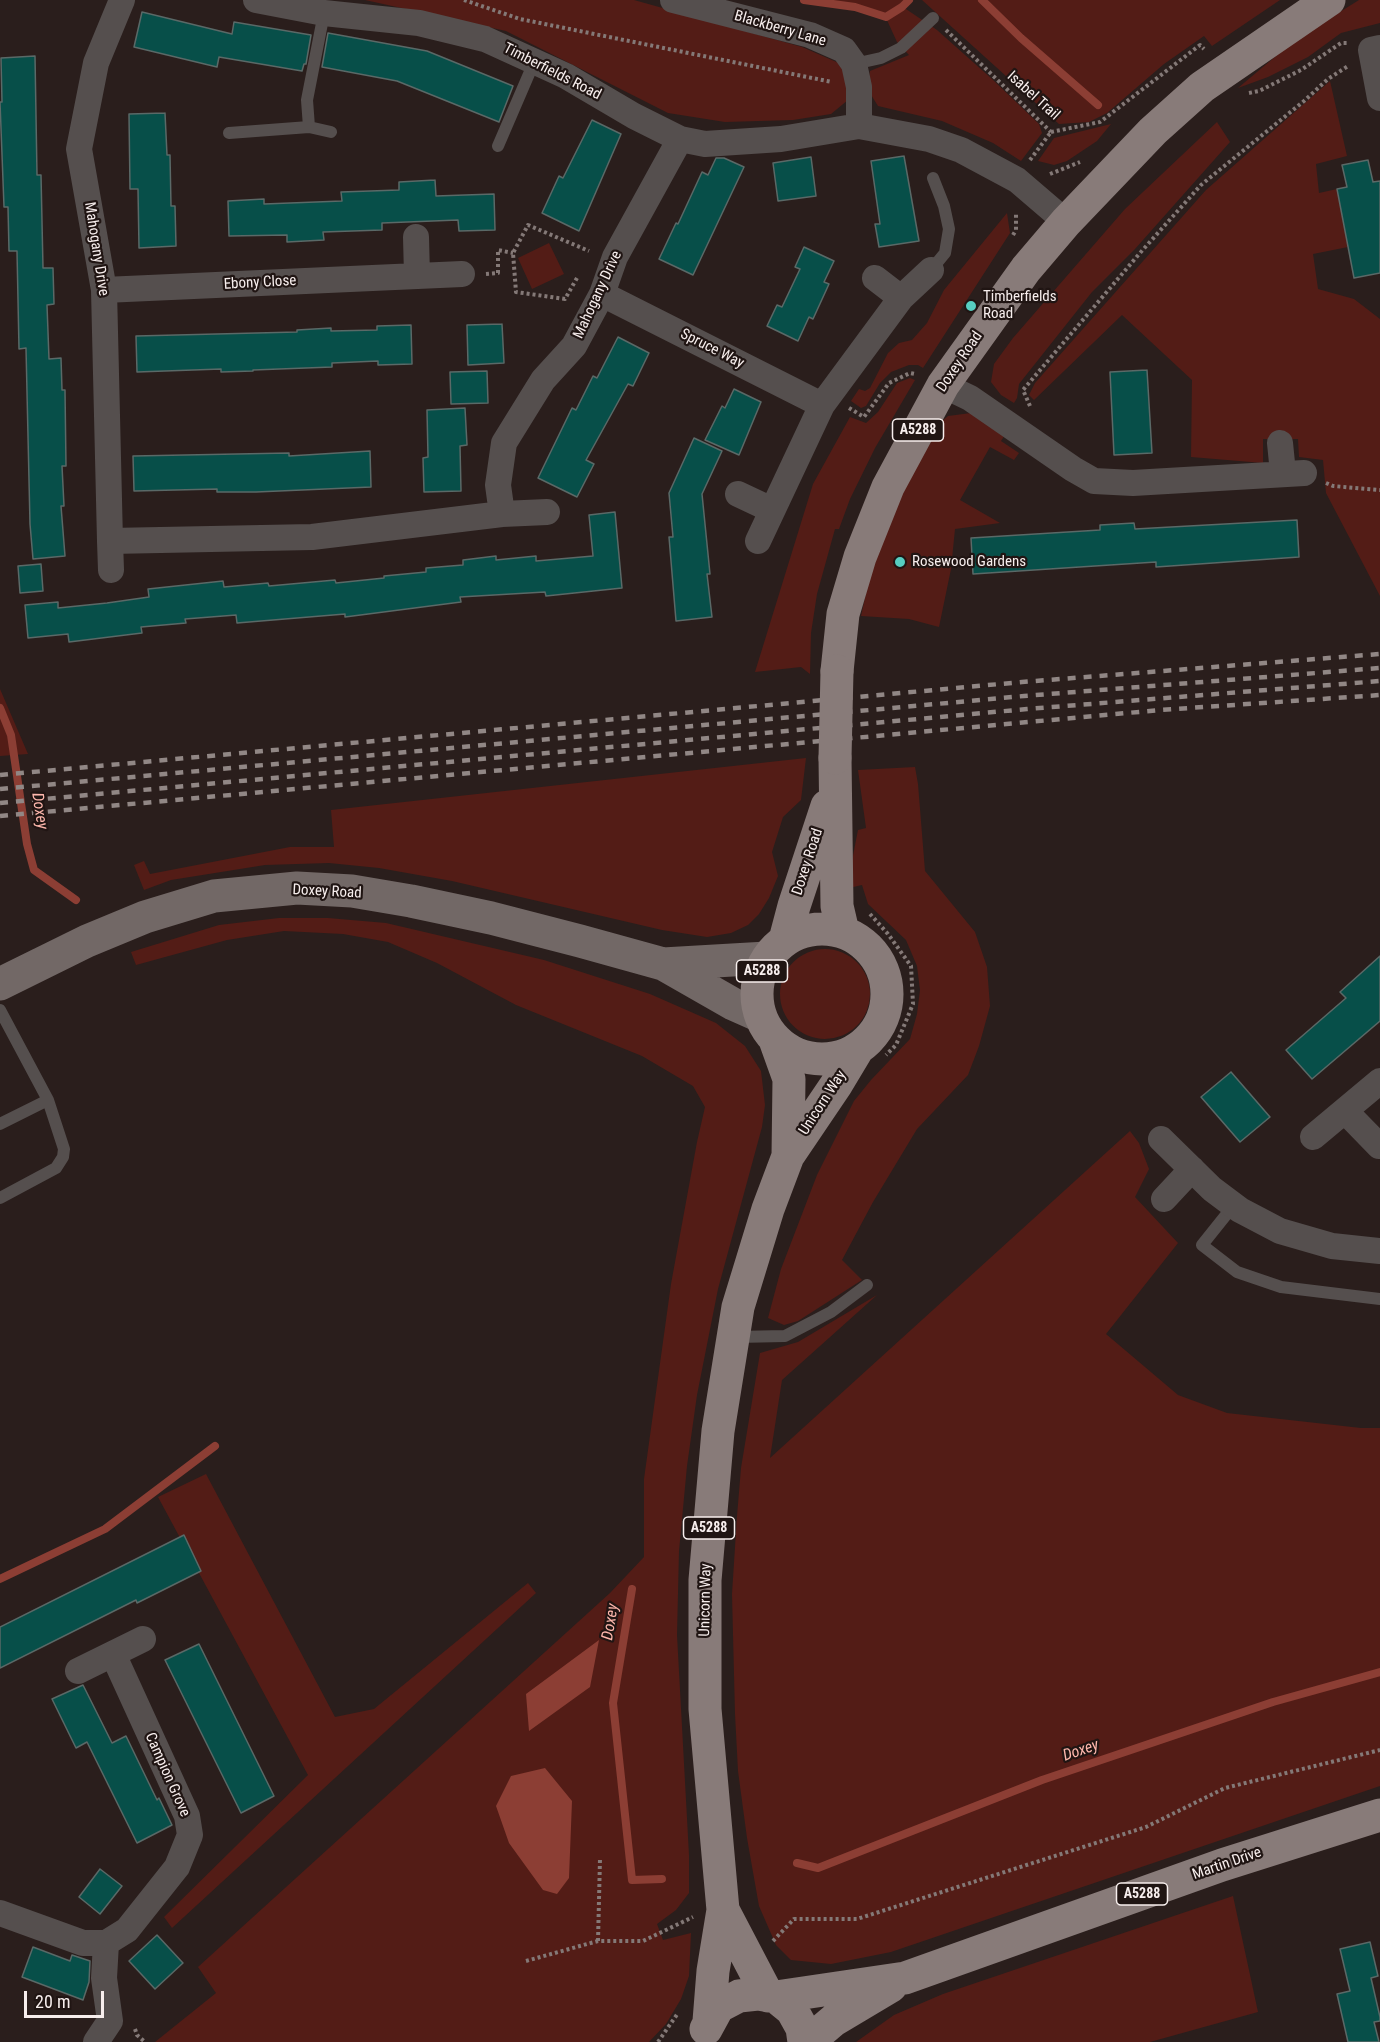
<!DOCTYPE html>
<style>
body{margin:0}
#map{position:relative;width:1380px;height:2042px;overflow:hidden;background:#2a1e1c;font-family:"Roboto Condensed",sans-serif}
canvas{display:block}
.scale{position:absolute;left:24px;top:1991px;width:80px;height:27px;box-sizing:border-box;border:3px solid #f7eeed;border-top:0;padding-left:8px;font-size:18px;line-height:21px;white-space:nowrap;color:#f7eeed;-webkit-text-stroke:4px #201513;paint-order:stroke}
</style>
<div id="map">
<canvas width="1380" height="2042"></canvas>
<div class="scale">20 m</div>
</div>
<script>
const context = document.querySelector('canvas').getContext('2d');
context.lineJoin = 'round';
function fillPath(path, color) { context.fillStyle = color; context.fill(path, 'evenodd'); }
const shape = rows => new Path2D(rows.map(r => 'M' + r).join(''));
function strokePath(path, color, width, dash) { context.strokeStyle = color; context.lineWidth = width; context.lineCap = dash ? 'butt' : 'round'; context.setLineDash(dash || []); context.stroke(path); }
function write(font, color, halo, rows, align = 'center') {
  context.font = font + ' "Roboto Condensed",sans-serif'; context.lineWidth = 4.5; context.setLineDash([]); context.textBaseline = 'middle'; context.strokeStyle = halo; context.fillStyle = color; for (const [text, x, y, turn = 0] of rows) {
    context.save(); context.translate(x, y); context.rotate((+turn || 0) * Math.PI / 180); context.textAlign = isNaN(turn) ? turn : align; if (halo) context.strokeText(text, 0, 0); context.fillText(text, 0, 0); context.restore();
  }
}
const green = shape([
 [365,0,634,0,802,47,841,64,847,85,848,100,831,114,793,120,725,122,668,113,506,31],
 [804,0,909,0,903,7,937,30,992,79,1039,124,1042,133,1021,161,993,143,942,121,878,106,868,90,870,71,909,55,897,42,886,18,855,7],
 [922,0,1280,0,1212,46,1204,36,1164,64,1107,113,1089,122,1059,124],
 [1359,0,1380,0,1380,23,1341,33,1308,57,1268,77,1238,88,1295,40],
 [1330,81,1347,156,1316,164,1319,193,1337,189,1348,247,1313,254,1318,289,1354,299,1380,319,1380,596,1326,493,1323,460,1299,457,1298,439,1263,439,1263,463,1191,457,1192,380,1122,315,1034,400,1029,395,1035,383,1206,190],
 [1217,122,1230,142,1135,249,1092,292,1019,384,1017,398,1014,403,1001,395,991,382,994,364,1013,338,1125,209],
 [1111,124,1097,141,1067,161,1054,165,1038,161,1054,138],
 [1007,213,1010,233,923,368,918,365,909,365,891,372,880,383,866,406,861,408,851,401,859,389,865,391,870,388,888,353,899,343,912,340,927,323,944,290],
 [549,243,564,274,532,289,518,258],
 [910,378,915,380,875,448,850,499,839,529,835,529,817,594,811,633,810,674,801,667,755,672,813,484,850,417,866,423,878,412,897,383],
 [971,413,1006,433,1001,441,1019,453,1014,460,990,447,960,500,1000,523,955,529,951,569,939,627,909,619,861,616,870,575,884,531,935,427,948,416],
 [0,689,28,754,0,756],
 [806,758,801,800,783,817,772,852,778,876,769,898,759,914,748,925,731,933,707,937,662,930,452,881,379,868,329,863,265,865,171,880,144,890,134,865,144,861,150,874,290,847,334,847,331,810],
 [915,767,918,784,925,871,975,932,987,967,990,1006,979,1046,968,1075,917,1129,873,1202,842,1260,862,1280,798,1321,784,1325,768,1318,781,1269,817,1175,854,1101,871,1080,910,1039,917,1014,920,990,917,966,906,940,868,904,862,885,849,888,849,876,858,830,866,828,858,770],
 [279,918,328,918,386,923,544,960,650,994,716,1023,745,1046,761,1071,765,1105,762,1127,718,1289,697,1395,687,1466,679,1551,677,1635,689,1855,689,1893,676,1910,657,1924,663,1940,691,1933,689,1976,681,1999,666,2024,649,2042,155,2042,216,1993,198,1967,610,1593,644,1557,644,1479,671,1284,697,1142,705,1107,693,1086,642,1056,516,1005,437,963,388,942,343,934,284,931,227,940,136,965,131,952,219,925],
 '780 994a45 45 0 1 1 90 0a45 45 0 1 1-90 0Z',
 [1130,1131,1139,1143,1149,1169,1135,1197,1178,1243,1106,1334,1178,1395,1227,1413,1361,1428,1380,1428,1380,1786,891,1952,831,1964,791,1960,776,1945,759,1906,747,1838,738,1771,735,1714,732,1594,737,1516,741,1468,760,1353,798,1342,877,1295,782,1380,770,1458],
 [206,1474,335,1717,374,1709,528,1583,536,1593,172,1928,164,1917,308,1775,158,1497],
 [1233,1896,1258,2012,1150,2042,856,2042,894,2015,943,1994]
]);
const water = shape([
 [599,1640,590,1687,529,1731,526,1694],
 [545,1768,572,1801,569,1878,557,1894,543,1890,509,1843,496,1806,511,1776]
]);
const stream = shape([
 [804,0,855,7,886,17,902,7,909,0],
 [982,0,1021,38,1098,105],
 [0,708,11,735,27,844,34,870,76,900],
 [0,1579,105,1529,215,1446],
 [632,1589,613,1703,632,1880,662,1879],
 [797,1863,818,1868,1042,1780,1273,1702,1380,1672]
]);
const building = shape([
 [142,12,232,34,234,22,311,35,306,64,304,64,302,71,219,57,217,67,134,47,142,12],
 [328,33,427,51,513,86,499,122,397,81,322,67,328,33],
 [35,56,37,175,41,175,43,268,53,268,54,304,47,305,49,359,61,358,62,390,65,390,66,466,62,466,64,506,61,506,65,556,33,559,30,524,26,348,19,349,17,251,9,251,8,207,4,207,0,102,2,102,1,58,35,56],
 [165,113,167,155,170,155,171,206,175,206,176,246,139,248,138,189,130,189,129,114,165,113],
 [592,120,621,134,579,231,542,213,559,176,563,178,592,120],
 [904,156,919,241,879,247,875,224,880,224,871,161,904,156],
 [811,157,816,196,778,201,773,163,811,157],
 [716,158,724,158,744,167,693,275,659,259,676,223,678,224,702,172,708,175,716,158],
 [1368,160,1373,182,1380,181,1380,273,1354,278,1337,189,1347,187,1342,165,1368,160],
 [435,180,436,196,494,194,495,230,459,231,458,220,382,223,382,230,323,232,324,240,287,242,287,235,229,236,228,201,264,199,264,204,342,201,341,192,399,190,399,182,435,180],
 [804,247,834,261,824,282,829,284,813,319,809,317,798,341,767,326,777,305,782,307,800,269,795,267,804,247],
 [502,324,504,363,468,365,467,325,502,324],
 [411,325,412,364,378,365,378,361,332,363,332,367,253,370,253,371,221,372,221,369,137,372,136,336,297,332,297,330,331,328,331,331,377,330,377,326,411,325],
 [618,337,649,353,633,386,628,384,586,460,594,464,577,497,538,478,572,408,576,410,593,376,597,378,618,337],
 [1147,370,1152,453,1114,455,1110,372,1147,370],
 [487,371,488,403,451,404,450,372,487,371],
 [734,389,761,402,739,455,705,440,722,406,725,408,734,389],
 [465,408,467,445,460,446,461,491,424,492,423,458,428,457,427,410,465,408],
 [694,438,722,451,702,494,710,574,707,574,712,617,676,621,669,537,673,537,669,493,694,438],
 [370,451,371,487,256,492,217,492,217,489,134,491,133,456,289,453,289,456,370,451],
 [615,512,622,588,546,596,545,592,460,597,461,602,345,617,345,614,237,623,236,615,185,619,186,623,141,627,142,633,69,642,68,634,28,638,25,605,58,602,58,608,107,603,149,597,148,589,223,581,224,587,268,583,269,586,335,580,336,583,384,578,384,576,426,572,426,568,463,565,463,560,496,556,496,560,536,556,536,561,593,556,589,515,615,512],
 [1297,520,1299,557,1156,567,1156,562,973,574,971,538,1100,530,1100,525,1134,523,1135,529,1297,520],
 [41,564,43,591,20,593,18,566,41,564],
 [1380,956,1380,1021,1312,1079,1286,1050,1346,998,1340,992,1380,956],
 [1231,1072,1270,1117,1240,1142,1201,1097,1231,1072],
 [184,1535,201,1571,137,1603,136,1600,0,1668,0,1627,184,1535],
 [199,1644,274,1796,241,1813,165,1660,199,1644],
 [83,1685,112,1743,126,1736,157,1800,159,1798,172,1825,137,1843,87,1742,76,1748,52,1699,83,1685],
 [100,1869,122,1886,100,1914,79,1897,100,1869],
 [157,1935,183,1963,155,1989,129,1961,157,1935],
 [1370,1942,1378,1976,1371,1978,1380,2017,1380,2021,1374,2022,1379,2042,1348,2042,1337,1994,1350,1991,1340,1949,1370,1942],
 [33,1947,70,1961,72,1955,90,1961,89,1982,83,2000,22,1977,33,1947]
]);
const path = shape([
 [464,0,520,19,832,82],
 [946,30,1051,132],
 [1249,93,1259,91,1301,70,1341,43,1348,43],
 [1051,132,1100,122,1200,45,1204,49],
 [1030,160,1051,132],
 [1050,174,1080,162],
 [1013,235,1016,230,1016,213],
 [486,274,498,273,498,250,513,253],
 [577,278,565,299,516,292,513,253,528,225,589,251],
 [1030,406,1023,390,1140,253,1201,185,1304,101,1328,79,1348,66],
 [849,408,864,417,889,383,910,373,915,374],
 [1326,483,1333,486,1380,490],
 [870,914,888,934,911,966,913,1004,896,1045,886,1055],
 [598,1941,600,1859],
 [773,1941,794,1919,857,1919,1146,1827,1225,1788,1380,1750],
 [526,1961,598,1941,643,1941,693,1917],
 [135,2029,137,2035,145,2042],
 [658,2042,678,2013]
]);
const lane = shape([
 [854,64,881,58,901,48,933,18],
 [309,127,307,100,324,13],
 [229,133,309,127,331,132],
 [498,146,535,60],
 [931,270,945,253,949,229,944,206,933,178],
 [0,1010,48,1100,0,1124],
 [0,1198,56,1168,63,1157,64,1149,48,1100],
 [1234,1205,1202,1245,1237,1272,1281,1287,1380,1299],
 [736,1337,785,1336,831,1312,867,1285]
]);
const street = shape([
 [122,0,96,63,79,149,104,290,110,541,312,537,502,514,547,512],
 [256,0,324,13,419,23,485,39,566,76,634,116,680,139,705,144,781,139,859,126,929,139,961,150,1017,180,1066,222],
 [673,0,810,35,844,50,854,64,859,87,859,126],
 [1380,48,1371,50,1380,98],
 [416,237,417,276],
 [875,278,901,298],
 [104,290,462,274],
 [602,294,822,405,758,541],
 [943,385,970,398,1073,469,1094,481,1133,483,1304,473],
 [822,405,901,298,931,270],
 [1280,443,1283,473],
 [738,494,772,510],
 [502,514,498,485,504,443,543,380,574,346,602,294,615,257,680,139],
 [110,541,111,570],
 [1345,1111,1379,1146],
 [1313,1137,1380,1081],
 [1161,1139,1212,1189,1240,1210,1280,1231,1332,1246,1380,1251],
 [1164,1199,1192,1169],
 [78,1671,143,1639],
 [0,1913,83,1943,106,1943,127,1930,177,1867,190,1835,187,1816,113,1654],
 [96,2042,110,2021,104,1978,106,1943]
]);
const secondary = shape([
 [663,964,767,958],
 [0,984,87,941,145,917,214,896,297,888,352,891,411,901,491,918,580,941,663,964,733,1004,760,1016]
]);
const primary = shape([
 [837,671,843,614,860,557,888,487,943,385,1026,269,1066,222,1153,131,1202,87,1329,0],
 [835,758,837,906,843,932],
 '757 994a65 65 0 1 1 130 0a65 65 0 1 1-130 0Z',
 [785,940,794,906,827,806],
 [775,1040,789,1079,788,1156],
 [723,1910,768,1996],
 [776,1997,905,1978,1222,1865,1380,1815],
 [709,2021,713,1971,723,1910,705,1709,705,1580,718,1431,738,1307,768,1209,788,1156,836,1085,857,1050],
 [706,2029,718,2007,739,1996,758,1994,776,1997,792,2010,802,2028,804,2042],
 [808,2042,834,2020,891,1986]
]);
const rail = shape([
 [0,775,1022,682,1380,654],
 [0,789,1024,696,1380,668],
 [0,803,1027,709,1380,681],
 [0,816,1160,710,1380,695]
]);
const primaryBridge = shape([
 [835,758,837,671]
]);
const markers = [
 [971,306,6,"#57cec1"],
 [900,562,6,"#57cec1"]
];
const shields = [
 [918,430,51],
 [762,971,51],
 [709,1528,51],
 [1142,1894,51]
];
const shieldNames = [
 ["A5288",918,430],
 ["A5288",762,971],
 ["A5288",709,1528],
 ["A5288",1142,1894]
];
const streetNames = [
 ["Blackberry Lane",780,29,16],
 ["Timberfields Road",552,72,27],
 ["Isabel Trail",1033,96,42],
 ["Mahogany Drive",96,249,81],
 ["Ebony Close",260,283,-3],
 ["Mahogany Drive",598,295,-65],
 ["Spruce Way",712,349,27],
 ["Doxey Road",960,362,-56],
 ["Doxey Road",808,862,-72],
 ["Doxey Road",327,892,3],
 ["Unicorn Way",823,1103,-57],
 ["Unicorn Way",706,1600,-89],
 ["Campion Grove",167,1775,66],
 ["Martin Drive",1227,1864,-19]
];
const poiNames = [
 ["Timberfields",983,297],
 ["Road",983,314],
 ["Rosewood Gardens",912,562]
];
const waterNames = [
 ["Doxey",39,811,81],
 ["Doxey",611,1622,-81],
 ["Doxey",1081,1751,-19]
];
fillPath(green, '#531c16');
fillPath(water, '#8c3e34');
strokePath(stream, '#8c3e34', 8);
fillPath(building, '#074f49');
strokePath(building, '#5a6967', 1.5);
strokePath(path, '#847977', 4, [3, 3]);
strokePath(lane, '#554f4e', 12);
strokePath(street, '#554f4e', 26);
strokePath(secondary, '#726866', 33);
strokePath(primary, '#887b79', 33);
strokePath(rail, '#918785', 4.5, [8, 8]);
strokePath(primaryBridge, '#887b79', 33);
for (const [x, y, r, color] of markers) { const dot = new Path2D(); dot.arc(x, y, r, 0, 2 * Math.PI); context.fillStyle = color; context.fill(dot); strokePath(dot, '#201513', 2); }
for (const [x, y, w] of shields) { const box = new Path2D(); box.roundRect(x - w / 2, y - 11, w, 22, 4.5); context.fillStyle = '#201513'; context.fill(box); strokePath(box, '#f7eeed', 1.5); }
write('bold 14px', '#f7eeed', null, shieldNames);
write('15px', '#f7eeed', '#201513', streetNames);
write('15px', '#f7eeed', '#201513', poiNames, 'left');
write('italic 16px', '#fdb7ac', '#201513', waterNames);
</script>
